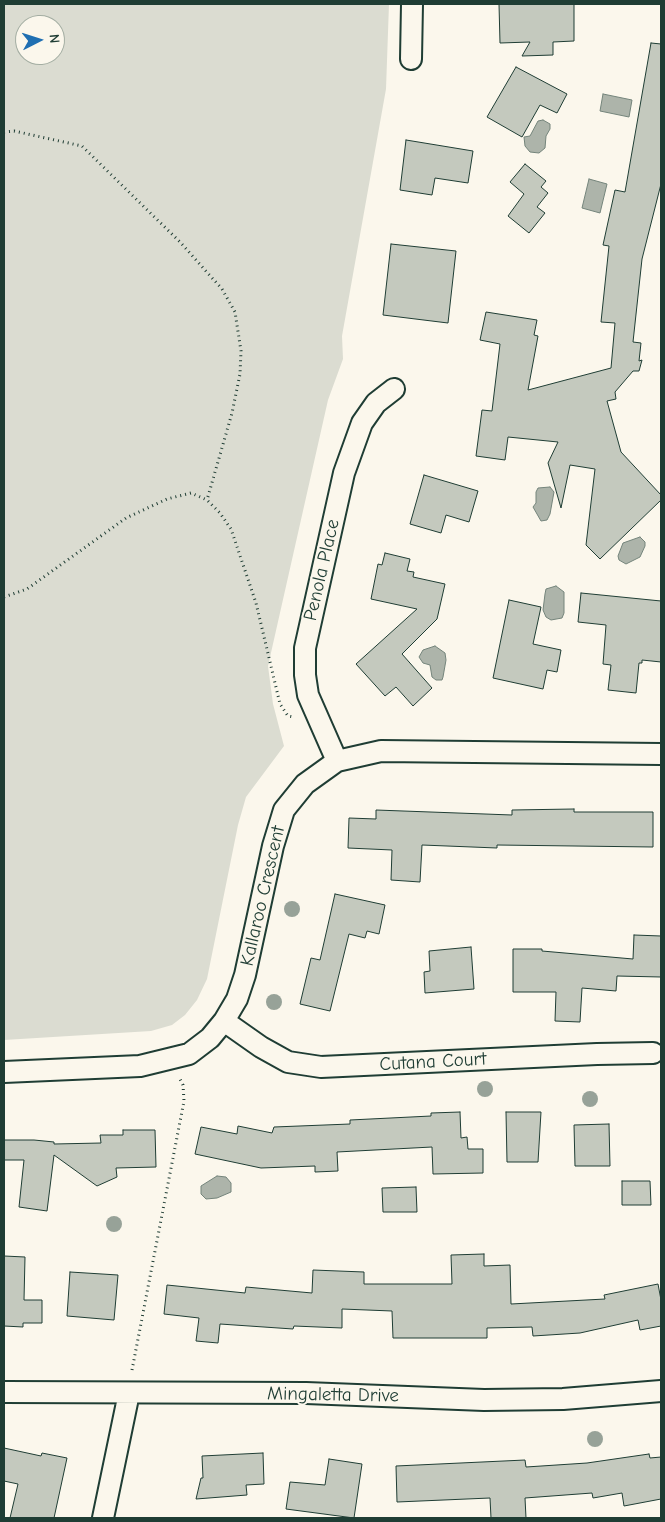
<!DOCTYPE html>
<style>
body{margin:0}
#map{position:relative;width:665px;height:1522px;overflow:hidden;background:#fbf7ec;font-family:"Comic Neue",sans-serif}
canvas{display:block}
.frame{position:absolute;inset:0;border:5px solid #1f3d34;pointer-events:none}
.north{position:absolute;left:15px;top:15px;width:50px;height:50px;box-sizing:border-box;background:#fbf7ec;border:1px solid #a3ada2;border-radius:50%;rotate:85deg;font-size:14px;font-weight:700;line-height:20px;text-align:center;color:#1f3d34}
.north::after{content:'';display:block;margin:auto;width:18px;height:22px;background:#1f6fb2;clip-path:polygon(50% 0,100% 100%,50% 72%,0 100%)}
</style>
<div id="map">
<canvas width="665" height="1522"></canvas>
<div class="frame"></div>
<div class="north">N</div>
</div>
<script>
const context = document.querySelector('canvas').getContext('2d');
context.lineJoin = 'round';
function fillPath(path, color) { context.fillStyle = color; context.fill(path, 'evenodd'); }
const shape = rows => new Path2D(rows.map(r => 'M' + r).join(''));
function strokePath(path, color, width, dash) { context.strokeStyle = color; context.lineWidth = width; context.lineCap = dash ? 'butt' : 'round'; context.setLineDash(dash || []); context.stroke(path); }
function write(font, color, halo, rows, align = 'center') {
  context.font = font + ' "Comic Neue",sans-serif'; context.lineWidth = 4; context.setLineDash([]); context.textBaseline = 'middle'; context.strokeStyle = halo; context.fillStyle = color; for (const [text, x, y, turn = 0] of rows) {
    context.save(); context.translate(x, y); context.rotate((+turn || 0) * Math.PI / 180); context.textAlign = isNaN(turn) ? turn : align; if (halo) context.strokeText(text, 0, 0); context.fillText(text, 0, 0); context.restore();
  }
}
const green = shape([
 [4,4,389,4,386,89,342,336,343,359,328,400,268,666,273,704,284,746,246,797,238,825,207,979,197,1000,185,1015,172,1025,151,1031,4,1040],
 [25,25,55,25,55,55,25,55]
]);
const water = shape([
 [603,94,632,100,629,117,600,111,603,94],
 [543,120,550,124,550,129,546,136,545,148,539,153,530,152,525,146,524,137,530,136,538,121,543,120],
 [589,179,607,184,600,213,582,208,589,179],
 [550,487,554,492,550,514,547,520,541,521,533,507,536,503,536,492,538,488,550,487],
 [640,537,645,542,645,546,640,557,626,564,619,560,618,556,623,543,640,537],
 [556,586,564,592,564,613,562,618,551,620,546,617,543,610,545,594,546,589,556,586],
 [435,646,445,653,446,660,443,677,442,680,436,680,432,677,430,665,423,663,419,657,423,650,435,646],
 [217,1176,226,1177,231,1183,231,1192,217,1198,206,1199,201,1194,201,1186,217,1176]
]);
const building = shape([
 [499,4,574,4,574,41,553,42,553,55,522,56,530,42,500,43,499,4],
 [651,43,661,44,661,184,642,259,633,342,641,343,639,361,642,360,639,371,633,371,615,392,616,399,607,401,621,452,661,495,661,500,600,559,586,545,595,469,570,465,561,508,548,463,558,442,508,437,505,460,476,456,482,410,492,411,500,344,480,340,486,312,537,320,534,335,538,336,528,390,611,368,615,323,601,322,609,246,603,245,615,190,625,192,651,43],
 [516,67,567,94,557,113,540,105,522,137,487,117,516,67],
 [406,140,473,151,468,183,435,178,432,195,400,190,406,140],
 [525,164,546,181,541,187,548,193,537,207,545,213,529,233,508,216,524,194,510,182,525,164],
 [391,244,456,251,448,323,383,315,391,244],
 [424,475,478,491,469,522,446,515,441,533,410,524,424,475],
 [385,553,410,559,407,571,414,572,413,577,445,584,437,619,402,654,432,688,413,706,396,687,385,696,356,664,417,609,371,599,378,564,382,565,385,553],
 [581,593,661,601,661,662,642,660,642,663,639,663,636,693,608,690,611,665,603,664,606,625,578,622,581,593],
 [509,600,541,607,533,644,561,650,557,672,547,670,543,689,493,678,509,600],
 [574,809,574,812,653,812,653,847,497,845,497,848,422,845,420,882,391,880,392,850,348,848,349,818,376,819,376,810,512,815,512,810,574,809],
 [335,894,385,905,379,934,367,931,365,938,349,934,330,1011,300,1004,311,958,320,960,335,894],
 [634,935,661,936,661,977,617,976,616,991,582,988,580,1022,555,1021,556,992,513,992,513,949,542,949,542,951,633,959,634,935],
 [471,947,474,989,425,993,424,972,430,971,429,951,471,947],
 [460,1112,461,1138,467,1137,468,1149,483,1149,483,1173,433,1174,432,1147,337,1152,338,1171,315,1172,315,1166,261,1168,195,1154,201,1127,237,1134,238,1126,272,1133,274,1127,350,1124,350,1120,431,1116,431,1113,460,1112],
 [506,1112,541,1112,538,1162,507,1162,506,1112],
 [609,1124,610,1166,575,1166,574,1125,609,1124],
 [123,1130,155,1130,156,1167,116,1168,117,1177,97,1186,54,1155,47,1211,19,1207,24,1160,4,1160,4,1140,34,1140,54,1142,54,1144,101,1143,100,1135,123,1135,123,1130],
 [622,1181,650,1181,651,1205,622,1205,622,1181],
 [416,1187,417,1212,383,1212,382,1188,416,1187],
 [484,1254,484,1266,510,1265,511,1304,605,1299,604,1295,658,1284,661,1300,661,1326,640,1330,638,1320,580,1333,533,1336,532,1327,487,1328,487,1338,393,1338,392,1311,342,1309,342,1328,294,1326,293,1329,220,1324,218,1343,196,1341,199,1318,164,1314,167,1285,245,1293,246,1287,312,1293,313,1270,364,1272,364,1284,452,1284,451,1255,484,1254],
 [4,1256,25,1257,24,1300,42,1300,42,1323,23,1323,23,1327,4,1326,4,1256],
 [70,1272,118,1275,114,1320,67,1316,70,1272],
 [4,1448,41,1456,42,1453,67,1458,54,1518,10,1518,18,1484,4,1481,4,1448],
 [263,1453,264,1484,246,1485,247,1495,196,1499,201,1478,203,1478,202,1456,263,1453],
 [649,1454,650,1458,661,1457,661,1499,624,1506,622,1493,593,1498,592,1493,525,1498,526,1518,491,1518,490,1498,397,1502,396,1466,525,1460,526,1467,587,1463,649,1454],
 [329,1459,362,1464,354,1518,286,1509,290,1482,325,1485,329,1459]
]);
const path = shape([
 [4,132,14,131,82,146,180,242,222,289,235,312,241,351,240,374,232,413,207,500],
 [4,597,27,589,126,518,167,499,191,493,207,500,220,513,231,529,256,603,280,704,288,716,294,717],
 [132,1370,184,1101,183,1085,180,1079]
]);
const street = shape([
 [411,59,412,4],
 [337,761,308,695,305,675,305,648,344,473,362,423,376,403,394,389],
 [224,1021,261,1047,288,1062,321,1067,597,1054,653,1053],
 [4,1072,140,1066,189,1054,210,1038,224,1021,237,999,245,975,273,846,284,810,305,784,337,761,381,751,661,754],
 [4,1392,306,1393,484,1400,563,1399,661,1391],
 [103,1518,129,1393]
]);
const trees = [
 [292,909],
 [274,1002],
 [485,1089],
 [590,1099],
 [114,1224],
 [595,1439]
];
const streetNames = [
 ["Penola Place",322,570,-77],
 ["Kallaroo Crescent",263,896,-77],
 ["Cutana Court",433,1062,-3],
 ["Mingaletta Drive",333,1395,1]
];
fillPath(green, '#dbdcd1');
fillPath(water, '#adb4aa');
strokePath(water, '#74847b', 1);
fillPath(building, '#c4c9be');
strokePath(building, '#1f3d34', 1);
strokePath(street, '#1f3d34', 24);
strokePath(path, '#1f3d34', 3, [1, 4]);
strokePath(street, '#fbf7ec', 20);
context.fillStyle = '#97a298';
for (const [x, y] of trees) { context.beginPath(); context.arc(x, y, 8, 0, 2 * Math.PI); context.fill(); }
write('19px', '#1f3d34', '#fbf7ec', streetNames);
</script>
